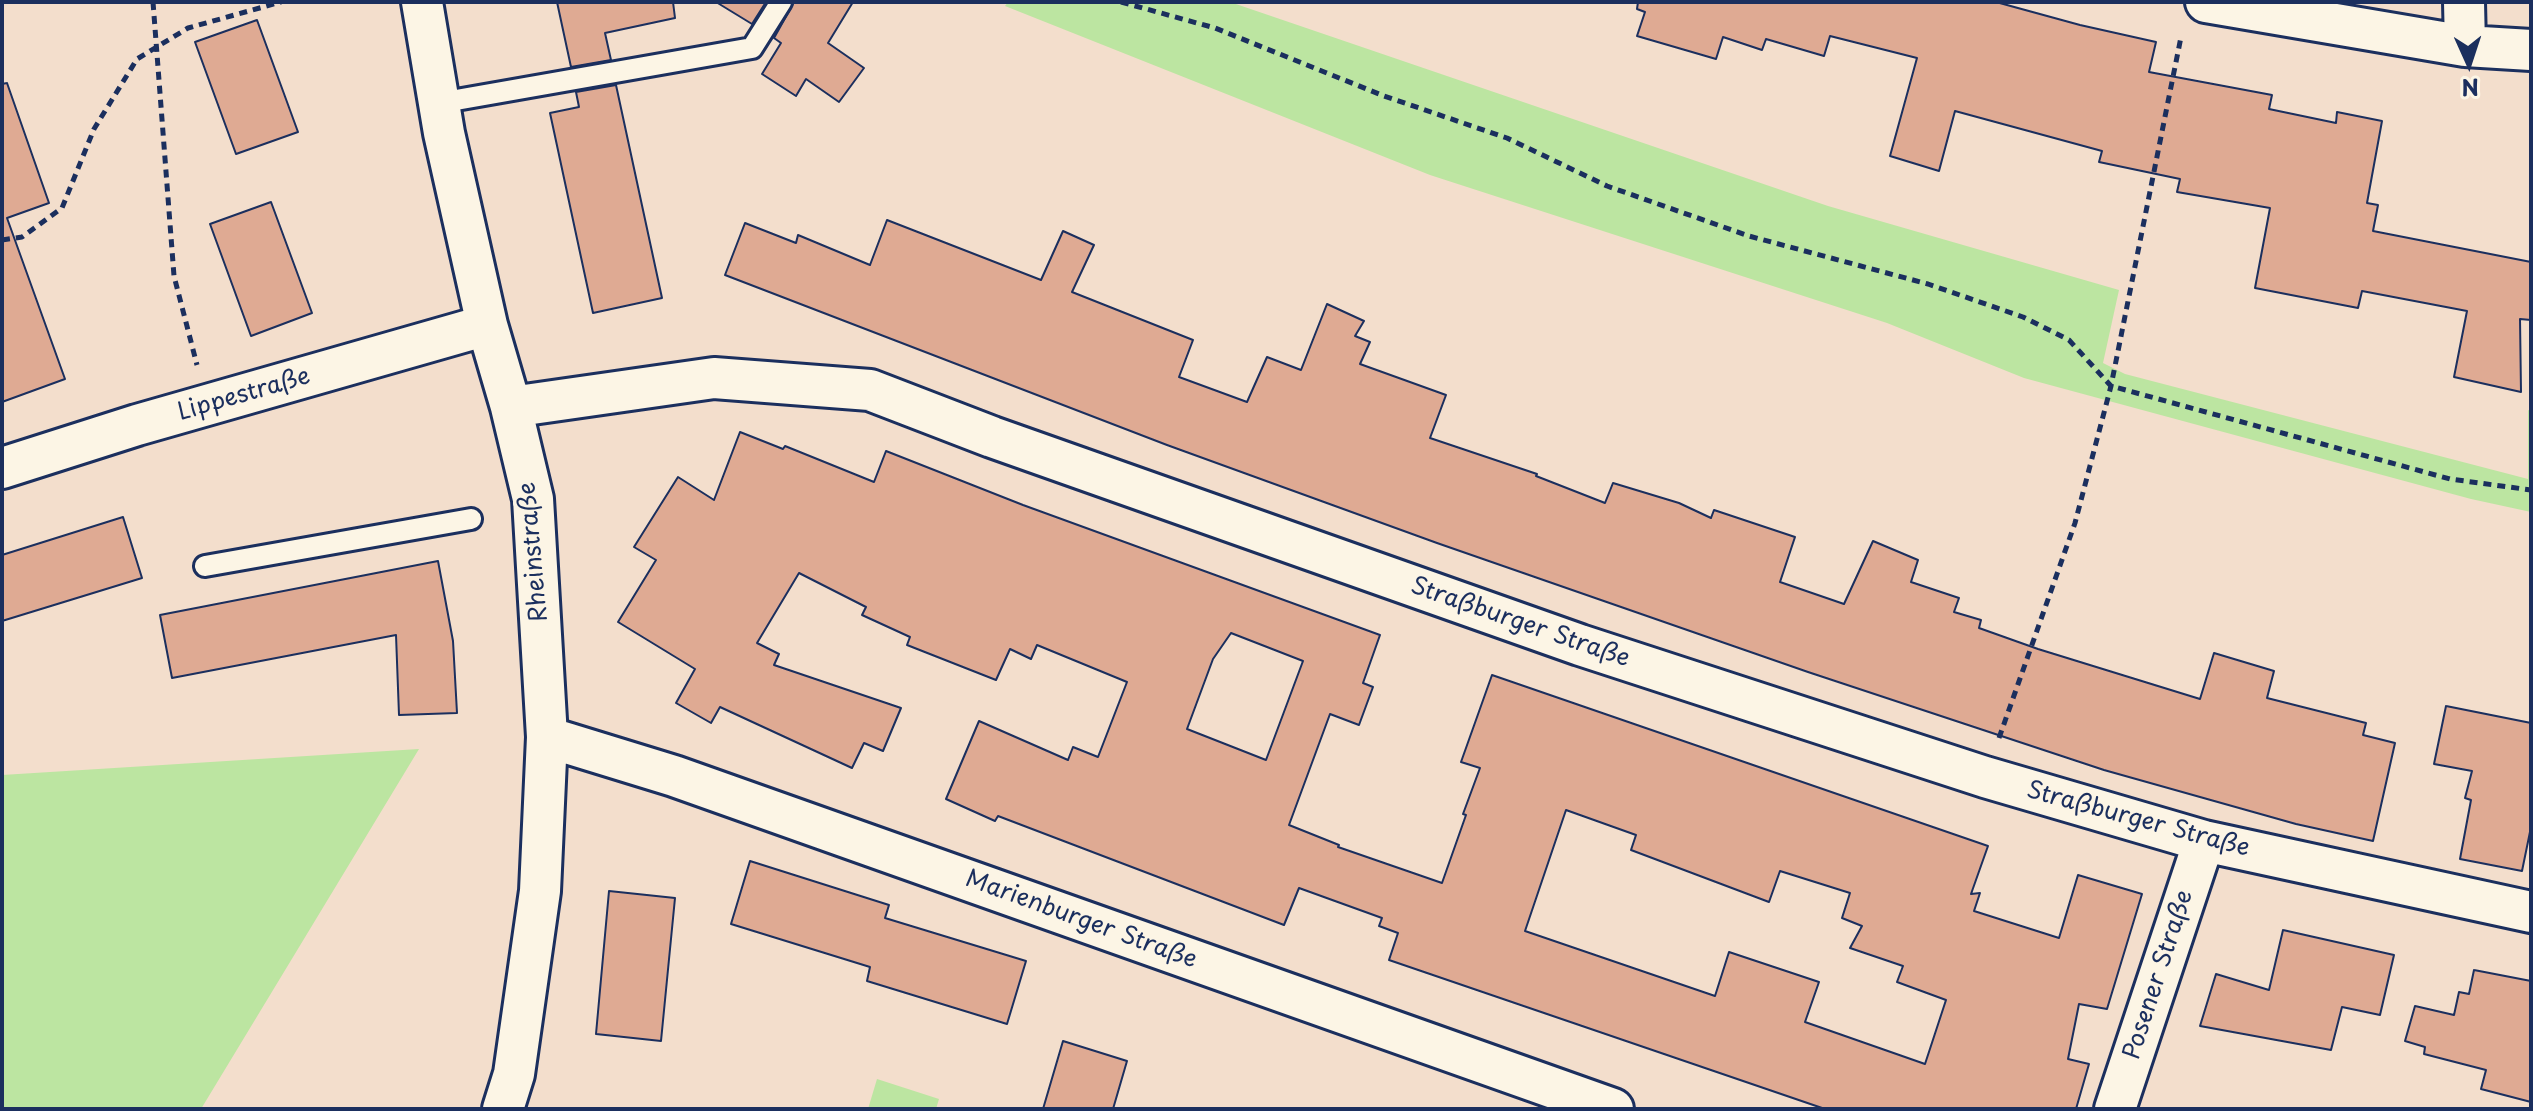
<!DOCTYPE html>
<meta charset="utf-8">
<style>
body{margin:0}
#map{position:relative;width:2533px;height:1111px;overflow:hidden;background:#f3decc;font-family:"Playpen Sans",sans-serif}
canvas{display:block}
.frame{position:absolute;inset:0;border:4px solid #1b2f5e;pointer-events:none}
.north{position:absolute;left:2429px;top:24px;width:80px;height:80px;-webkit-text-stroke:6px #fcf5e5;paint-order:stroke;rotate:177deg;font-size:22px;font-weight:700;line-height:32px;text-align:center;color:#1b2f5e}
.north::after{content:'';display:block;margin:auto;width:28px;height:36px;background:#1b2f5e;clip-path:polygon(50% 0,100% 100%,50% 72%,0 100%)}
</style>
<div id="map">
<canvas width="2533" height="1111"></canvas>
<div class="frame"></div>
<div class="north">N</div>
</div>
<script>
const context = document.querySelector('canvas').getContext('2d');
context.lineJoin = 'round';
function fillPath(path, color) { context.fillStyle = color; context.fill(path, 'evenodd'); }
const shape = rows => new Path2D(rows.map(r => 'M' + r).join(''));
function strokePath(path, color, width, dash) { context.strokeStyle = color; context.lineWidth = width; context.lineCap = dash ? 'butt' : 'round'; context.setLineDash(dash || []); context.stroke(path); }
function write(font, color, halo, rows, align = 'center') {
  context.font = font + ' "Playpen Sans",sans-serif'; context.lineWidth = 7; context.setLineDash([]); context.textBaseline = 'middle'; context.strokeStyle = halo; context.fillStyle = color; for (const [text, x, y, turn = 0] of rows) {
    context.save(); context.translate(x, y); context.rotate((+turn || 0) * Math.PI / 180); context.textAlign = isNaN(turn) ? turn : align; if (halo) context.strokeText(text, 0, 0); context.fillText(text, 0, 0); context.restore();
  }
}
const green = shape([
 [1008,2,1230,2,1828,206,2119,290,2103,363,2125,374,2528,479,2528,410,2531,411,2531,512,2471,499,2024,378,1887,323,1430,175,1005,6],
 [419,749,201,1109,2,1109,2,775],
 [877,1079,939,1099,936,1109,868,1109]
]);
const building = shape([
 [557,2,673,2,675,18,605,33,611,60,571,67,557,2],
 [716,2,766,2,752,24,716,2],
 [794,2,853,2,828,43,864,68,839,102,806,79,796,96,762,74,781,43,774,38,794,2],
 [1638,2,1996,2,2080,25,2156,42,2149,72,2272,95,2269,109,2336,123,2337,112,2382,121,2367,203,2378,205,2373,231,2531,262,2531,320,2520,319,2521,392,2454,377,2467,311,2362,291,2358,308,2255,288,2270,208,2177,192,2180,179,2099,162,2102,151,1955,111,1939,171,1890,156,1917,58,1830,36,1824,56,1766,39,1762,50,1723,37,1716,59,1637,36,1645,12,1637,9,1638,2],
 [257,20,298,132,236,154,195,42,257,20],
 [7,83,49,203,7,218,65,379,2,402,2,84,7,83],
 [616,85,662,298,593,313,550,113,579,107,576,92,616,85],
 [271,202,312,313,251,336,210,224,271,202],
 [887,220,1041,280,1063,231,1094,245,1072,292,1193,340,1179,377,1247,402,1267,357,1301,370,1327,304,1364,321,1355,336,1370,342,1360,364,1446,395,1430,438,1537,474,1536,476,1605,503,1613,483,1679,503,1711,518,1714,510,1795,537,1780,582,1844,604,1873,541,1918,560,1911,582,1959,598,1954,612,1981,620,1979,628,2038,649,2200,699,2214,653,2274,671,2267,698,2366,723,2363,735,2395,743,2373,841,2296,824,2104,770,1808,672,1437,543,1167,445,725,275,745,223,796,243,798,235,870,265,887,220],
 [740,432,783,449,785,446,874,482,886,451,1023,505,1380,635,1363,683,1373,687,1359,725,1330,714,1289,825,1339,845,1338,847,1442,883,1466,815,1463,814,1480,768,1461,762,1492,675,1988,846,1971,894,1980,893,1974,911,2059,938,2078,875,2142,894,2107,1009,2079,1004,2068,1059,2089,1064,2076,1109,1825,1109,1389,960,1398,933,1379,926,1382,918,1299,888,1284,925,998,816,995,821,946,799,979,721,1068,760,1073,747,1098,757,1127,682,1037,645,1031,659,1010,649,996,680,907,645,910,637,862,615,866,607,799,573,757,643,779,654,774,665,901,708,883,751,864,743,852,768,720,707,711,723,676,703,695,669,618,622,656,560,634,547,678,477,714,500,740,432],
 [1231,633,1303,661,1266,760,1187,729,1213,659,1231,633],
 [1566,810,1636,835,1631,850,1769,902,1780,871,1850,893,1842,918,1862,926,1850,948,1903,966,1897,982,1946,1000,1925,1064,1805,1022,1819,982,1729,952,1715,996,1525,931,1566,810],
 [123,517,142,578,2,621,2,555,123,517],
 [438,561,453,641,457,713,399,715,396,635,172,678,160,615,438,561],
 [2446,706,2531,723,2531,827,2522,871,2460,859,2471,800,2465,798,2472,771,2434,764,2446,706],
 [750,861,889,905,885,918,1026,961,1007,1024,867,981,870,967,731,924,750,861],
 [609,891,675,898,661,1041,596,1034,609,891],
 [2283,930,2394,955,2380,1015,2342,1007,2331,1050,2200,1026,2216,974,2269,990,2283,930],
 [2474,970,2531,981,2531,1102,2481,1089,2486,1070,2424,1054,2425,1047,2405,1041,2415,1006,2454,1015,2459,992,2469,994,2474,970],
 [1063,1041,1127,1061,1113,1109,1043,1109,1063,1041]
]);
const path = shape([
 [153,2,174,276,197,365],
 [1121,2,1215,28,1384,96,1507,138,1607,186,1749,236,1928,284,2023,317,2069,340,2111,386,2450,479,2531,490],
 [2,240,22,237,62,208,94,129,137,59,188,28,281,2],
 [1999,738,2075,523,2111,386,2181,37]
]);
const service = shape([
 [439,103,752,48,781,2],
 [205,566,471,519]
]);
const minor = shape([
 [422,2,444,133,487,325,511,407,533,499,547,737,540,891,514,1074,503,1109],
 [2206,2,2465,46,2531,50],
 [2464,2,2465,46],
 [511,407,714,378,870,390,992,437,1580,645,1985,777,2204,841,2531,912],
 [2,468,137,425,487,325],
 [547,737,674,776,1613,1109],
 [2115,1109,2204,841]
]);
const streetNames = [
 ["Lippestraße",244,395,-16],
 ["Rheinstraße",534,552,-95],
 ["Straßburger Straße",1520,623,19],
 ["Straßburger Straße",2138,820,15],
 ["Marienburger Straße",1081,920,20],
 ["Posener Straße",2159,975,-72]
];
fillPath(green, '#bce5a1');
fillPath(building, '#dfaa93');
strokePath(building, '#1b2f5e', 2);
strokePath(service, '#1b2f5e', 26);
strokePath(minor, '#1b2f5e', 46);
strokePath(path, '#1b2f5e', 5, [8, 6]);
strokePath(service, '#fcf5e5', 20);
strokePath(minor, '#fcf5e5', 40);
write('24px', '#1b2f5e', '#fcf5e5', streetNames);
</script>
